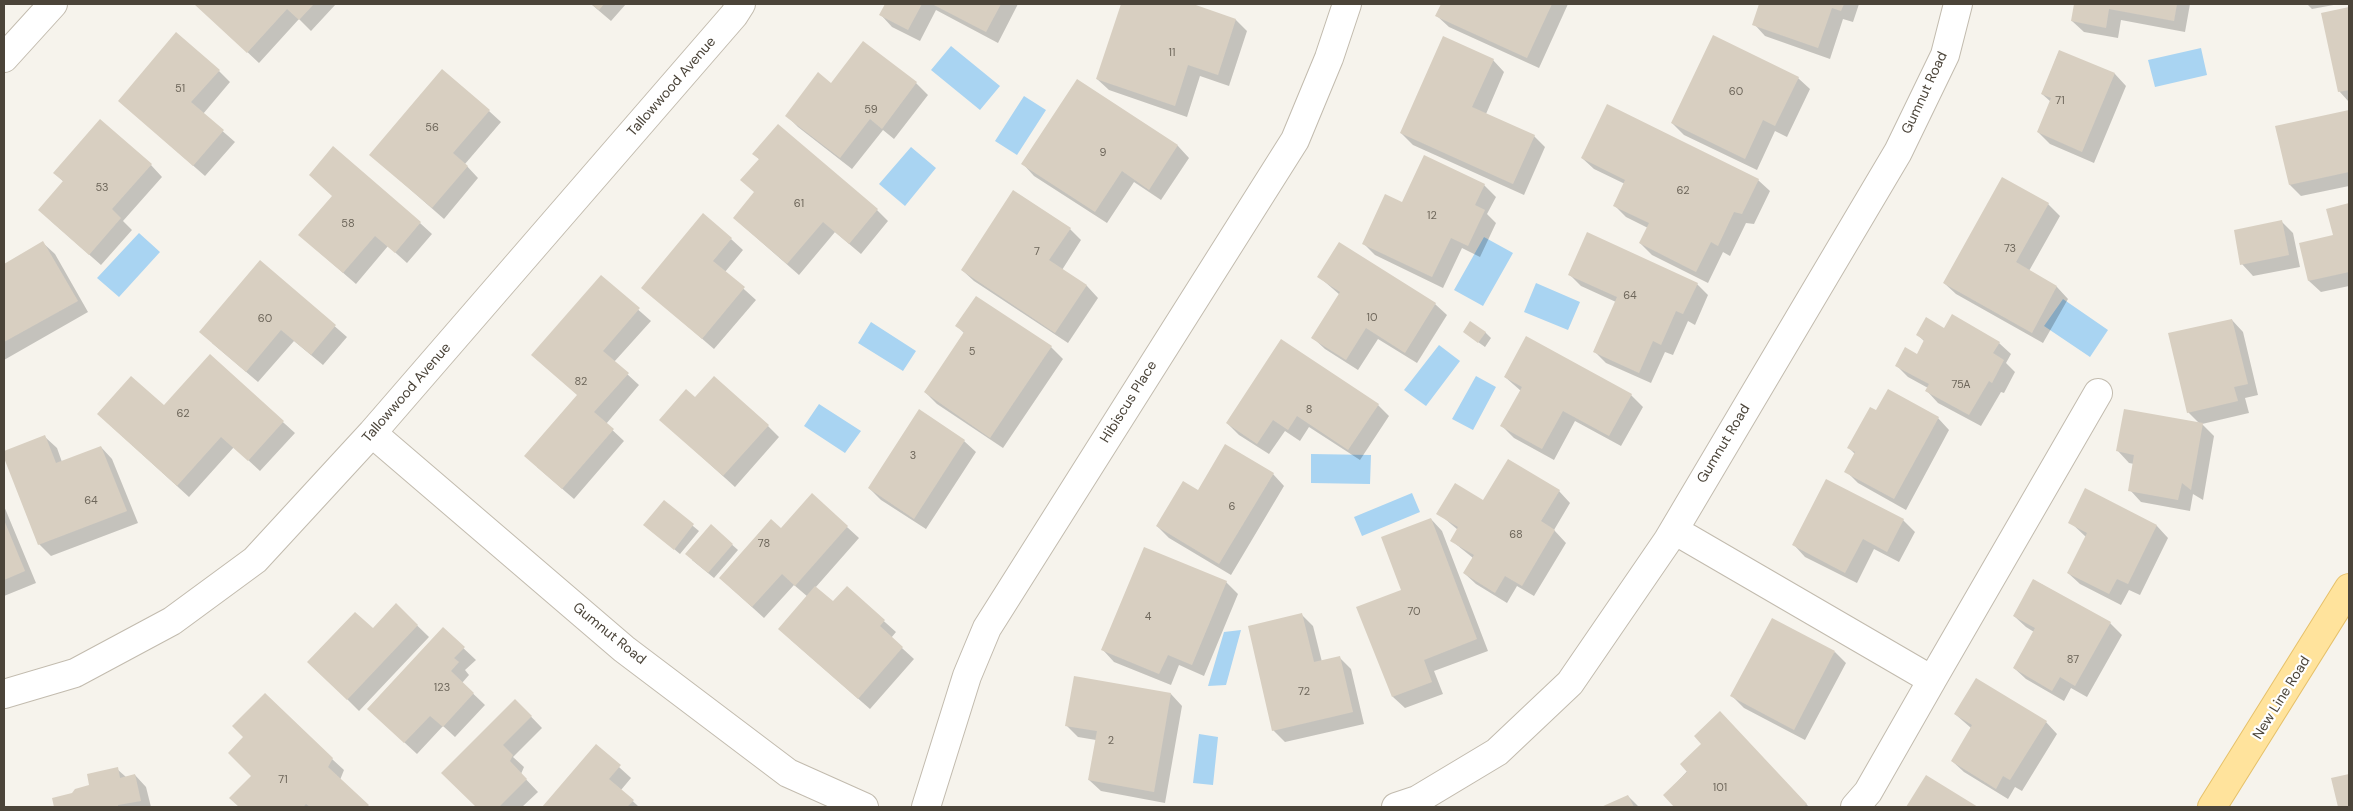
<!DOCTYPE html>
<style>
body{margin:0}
#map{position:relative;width:2353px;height:811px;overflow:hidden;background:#f6f3ec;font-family:"DM Sans",sans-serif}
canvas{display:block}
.frame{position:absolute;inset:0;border:5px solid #4b4439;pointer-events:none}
</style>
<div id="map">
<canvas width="2353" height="811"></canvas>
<div class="frame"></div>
</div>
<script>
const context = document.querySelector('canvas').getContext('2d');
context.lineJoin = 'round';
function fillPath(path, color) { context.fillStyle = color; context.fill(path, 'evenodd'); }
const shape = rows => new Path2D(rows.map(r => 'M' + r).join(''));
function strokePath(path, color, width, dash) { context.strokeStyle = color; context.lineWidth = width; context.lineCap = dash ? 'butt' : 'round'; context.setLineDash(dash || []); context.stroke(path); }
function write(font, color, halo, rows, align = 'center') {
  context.font = font + ' "DM Sans",sans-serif'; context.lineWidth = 4.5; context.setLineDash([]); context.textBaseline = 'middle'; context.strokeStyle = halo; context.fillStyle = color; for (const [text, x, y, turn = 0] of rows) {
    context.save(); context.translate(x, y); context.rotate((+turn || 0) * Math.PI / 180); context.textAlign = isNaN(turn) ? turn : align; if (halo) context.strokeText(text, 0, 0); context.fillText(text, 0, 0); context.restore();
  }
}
const water = shape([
 [951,46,1000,86,980,110,931,70],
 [2201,48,2207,75,2155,87,2148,60],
 [1024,96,1046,110,1017,155,995,141],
 [911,147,936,168,905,206,879,184],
 [139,233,160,252,119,297,97,278],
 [1484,237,1513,253,1483,306,1454,290],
 [1536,283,1580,302,1568,330,1524,312],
 [2063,299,2108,330,2090,357,2044,326],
 [871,322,916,351,903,371,858,343],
 [1439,345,1460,361,1426,406,1404,390],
 [1476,376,1496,387,1473,430,1452,419],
 [819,404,861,431,845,453,804,426],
 [1311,454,1371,455,1370,484,1311,483],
 [1412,493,1420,512,1362,536,1354,517],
 [1241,630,1226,685,1208,686,1224,632],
 [1199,734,1218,737,1213,785,1193,783]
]);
const shadow = shape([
 [196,4,336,4,311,31,299,19,259,63],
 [591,4,626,4,611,21],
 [886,4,1018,4,998,43,936,10,920,41,892,27,881,15],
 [1122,4,1189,4,1236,20,1247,31,1229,86,1200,76,1187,117,1109,90,1097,79],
 [1442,4,1568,4,1539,68,1449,27,1437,16],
 [1761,4,1859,4,1853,22,1843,19,1830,59,1765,36,1754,24],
 [2075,4,2190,4,2185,32,2121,20,2118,38,2084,32,2072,21],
 [2307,4,2339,4,2312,9],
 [2349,8,2349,102,2339,91,2322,14],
 [863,43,916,83,928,95,894,139,883,130,852,169,798,127,787,116,831,85],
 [2059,51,2115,74,2126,86,2094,163,2050,144,2038,132,2051,102,2042,94],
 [1493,60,1504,72,1486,114,1534,136,1545,147,1524,195,1413,145,1401,133],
 [219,71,230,82,203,114,235,142,205,176,132,112],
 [1798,78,1810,89,1787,137,1775,131,1757,170,1684,135,1672,123],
 [1077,81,1178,146,1189,158,1161,200,1134,182,1107,223,1034,176,1023,164],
 [489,111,501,122,465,164,478,178,444,219,371,155],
 [2349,111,2349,186,2301,196,2290,185,2277,127],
 [754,154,877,210,888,221,861,254,835,232,799,275,734,218,755,193,760,160],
 [1582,158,1758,180,1770,191,1754,224,1746,223,1730,256,1723,252,1708,283,1652,255,1640,243,1648,228,1626,217,1614,205,1625,184,1594,169],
 [151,165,162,177,123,221,132,230,101,265,51,221,64,182,54,173],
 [1484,185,1496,197,1487,214,1496,223,1480,257,1462,248,1443,288,1375,255,1363,243,1403,203],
 [2048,204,2060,216,2029,271,2057,287,2068,299,2043,343,1956,294,1944,283],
 [2349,204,2349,286,2321,292,2309,281,2301,244,2334,236,2328,209],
 [2281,221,2293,233,2300,267,2253,276,2242,264],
 [420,223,432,234,407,263,388,246,356,284,312,246],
 [1070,229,1081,240,1062,270,1087,286,1098,298,1068,343,974,281,962,270],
 [731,239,743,250,725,272,756,300,714,349,643,288],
 [43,243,55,254,88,312,4,360,4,265],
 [261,262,347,337,323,365,294,341,258,382,212,343],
 [1570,275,1697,284,1708,295,1695,325,1688,321,1673,355,1665,352,1651,383,1606,363,1594,351,1616,302,1581,286],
 [1318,276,1435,304,1447,315,1417,363,1378,339,1358,370,1325,349,1313,338,1340,295],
 [601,277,651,321,614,362,639,385,606,424,624,441,574,499,537,467,578,396],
 [2232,320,2243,332,2258,395,2245,398,2249,413,2202,424,2214,436,2203,500,2193,494,2190,511,2141,502,2130,490,2134,464,2129,463,2118,451,2199,423,2188,412],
 [957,326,1051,347,1063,359,1003,448,937,404,925,392,964,333],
 [1945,329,1999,343,2011,354,2006,363,2015,372,2004,393,2001,392,1981,426,1938,403,1927,391,1928,388,1908,377,1897,366,1917,355,1925,342,1918,335],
 [1464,332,1485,332,1491,338,1485,347],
 [210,356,295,433,260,471,234,447,189,497,110,425,164,407],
 [1505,377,1631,395,1643,407,1621,446,1575,421,1554,460,1514,438,1502,426,1521,391],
 [696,398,768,426,779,437,735,487,661,420],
 [1378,405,1389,416,1360,460,1309,427,1300,441,1285,431,1269,454,1239,435,1227,423],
 [1877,412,1938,418,1949,430,1906,510,1858,483,1846,471,1855,454,1849,448],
 [45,437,57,448,62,462,101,447,112,459,138,523,51,556,39,544,4,454,4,452],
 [964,441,976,452,926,529,881,500,869,488],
 [1273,474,1284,486,1231,575,1169,538,1157,526,1198,491],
 [2086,490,2157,526,2168,538,2140,595,2129,590,2121,605,2080,584,2068,573,2086,537,2070,522],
 [1559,491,1570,503,1554,530,1566,543,1534,596,1517,586,1507,603,1476,584,1464,573,1473,558,1452,541,1458,530,1438,513,1484,502],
 [812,495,859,538,815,588,833,603,847,588,896,632,891,638,914,659,870,709,791,640,808,597,794,585,764,618,720,578,781,529],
 [664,502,699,531,680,554,651,530],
 [4,506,36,583,4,596],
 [1431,519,1442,531,1488,651,1434,671,1443,694,1405,708,1393,697,1403,590],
 [1903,520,1915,532,1899,562,1874,549,1857,583,1805,557,1794,545],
 [711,526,738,550,714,578,692,560],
 [2034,580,2110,623,2122,635,2087,697,2071,688,2064,701,2026,679,2014,668,2034,632,2026,627,2014,616],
 [1226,582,1238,594,1204,676,1179,665,1171,685,1114,662,1103,650],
 [396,605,429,637,359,711,309,661,373,630],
 [1302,615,1313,626,1322,662,1340,658,1351,669,1364,724,1285,742,1273,730],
 [443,629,476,660,465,670,469,675,462,683,485,705,455,737,443,726,417,754,380,720],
 [1835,652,1846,663,1805,740,1744,708,1732,696],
 [1171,694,1182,706,1165,803,1101,791,1089,780,1096,740,1078,737,1066,725],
 [515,700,542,728,513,757,524,767,521,774,538,792,522,807,477,807,443,773],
 [1955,714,2046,722,2057,734,2022,791,2015,787,2008,799,1964,772,1952,761,1971,728],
 [1731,724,1809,807,1676,807,1665,795],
 [596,746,631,778,621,790,639,807,543,807],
 [332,759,344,770,340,780,369,807,240,807,231,798],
 [117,769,126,777,135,775,146,787,151,807,56,807,54,799,73,795,91,786],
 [1926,777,1975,807,1907,807],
 [1628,796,1639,807,1604,807]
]);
const building = shape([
 [194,4,314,4,299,20,287,9,247,53],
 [591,4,604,4,599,10],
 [885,4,922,4,908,30,879,15],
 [932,4,1001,4,986,32],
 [1121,4,1193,4,1236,19,1218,75,1188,65,1175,106,1096,79],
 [1441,4,1552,4,1527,58,1435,16],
 [1759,4,1844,4,1841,11,1832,8,1818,48,1752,25],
 [2074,4,2177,4,2174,21,2109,9,2106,28,2071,21],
 [2349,7,2349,90,2338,92,2321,13],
 [176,32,220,70,191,102,224,130,193,166,118,101],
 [1713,35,1799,77,1775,126,1763,120,1745,159,1671,123],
 [1443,36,1494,59,1472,107,1535,135,1513,184,1400,133],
 [863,41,917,82,882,129,870,119,840,158,785,116,818,72,831,83],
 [2059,50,2115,73,2082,152,2037,132,2051,98,2041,94],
 [442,69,490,110,453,153,468,166,432,208,369,155],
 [1077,79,1178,145,1149,190,1122,171,1095,212,1021,164],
 [1607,104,1759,179,1742,214,1734,212,1718,246,1711,242,1696,272,1639,243,1649,223,1613,206,1625,180,1581,158],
 [2349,110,2349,172,2289,185,2275,126],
 [100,119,152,164,112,209,121,218,89,255,38,210,63,181,53,173],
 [778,124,878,209,849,244,823,222,787,264,733,218,754,192,740,180,759,159,752,154],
 [333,146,421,222,395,253,375,236,343,273,298,235,332,196,309,175],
 [1424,155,1485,184,1475,205,1485,210,1468,246,1451,238,1432,277,1362,244,1385,194,1402,202],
 [2002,177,2049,203,2016,262,2057,286,2032,333,1943,283],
 [1013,190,1071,228,1049,260,1087,285,1055,333,961,270],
 [2349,203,2349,272,2308,281,2299,243,2333,235,2326,209],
 [703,213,732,238,713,261,745,287,702,339,641,288],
 [2282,220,2289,255,2240,265,2234,230],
 [1587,232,1698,283,1683,314,1676,311,1661,345,1653,341,1639,373,1593,352,1617,297,1568,275],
 [43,241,78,301,4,342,4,264],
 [1339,242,1436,303,1405,353,1366,328,1346,360,1311,338,1340,292,1317,277],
 [260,260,336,325,311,355,281,330,246,372,199,332],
 [601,275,640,308,603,351,629,373,594,412,614,429,562,489,524,456,577,395,531,355],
 [976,296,1052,346,990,438,924,392,964,332,955,326],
 [1952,314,2000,342,1993,353,2004,360,1992,383,1989,381,1969,415,1925,391,1929,384,1895,366,1905,347,1917,354,1924,340,1916,335,1926,317,1944,328],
 [2232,319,2248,384,2234,387,2238,401,2187,413,2168,333],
 [1470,321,1486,332,1478,343,1463,332],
 [1526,336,1632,394,1609,436,1563,411,1542,449,1500,426,1522,387,1504,377],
 [1281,339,1379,404,1348,450,1297,416,1288,430,1273,420,1257,444,1226,423],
 [210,354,284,421,248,461,221,437,177,486,97,414,131,376,164,405],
 [714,376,769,425,723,476,659,420,686,389,695,397],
 [1888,389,1939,417,1894,499,1844,472,1855,452,1847,448,1870,407,1876,410],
 [919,409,965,440,914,519,868,488],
 [2124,409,2203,423,2191,490,2182,483,2178,500,2128,491,2134,455,2116,451],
 [45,435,56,463,101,446,127,511,38,545,4,458,4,451],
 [1225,444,1274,473,1219,564,1156,526,1183,481,1198,490],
 [1508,459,1560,490,1541,521,1555,530,1522,586,1505,576,1495,593,1463,573,1474,555,1450,541,1458,527,1436,514,1455,483,1483,500],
 [1826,479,1904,519,1887,552,1863,539,1845,573,1792,545],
 [2085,488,2157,525,2128,584,2117,579,2109,594,2067,573,2087,533,2068,523],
 [812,493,848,526,795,586,782,574,752,607,719,578,771,519,781,528],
 [664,500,694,524,674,550,643,525],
 [1431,518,1477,639,1424,660,1432,682,1392,697,1356,607,1401,590,1381,537],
 [4,520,25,571,4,580],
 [711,524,733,544,708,573,685,554],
 [1144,547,1227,581,1192,665,1168,655,1159,674,1101,650],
 [2033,579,2111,622,2075,686,2060,677,2052,691,2013,668,2035,628,2013,616],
 [815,586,833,601,847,586,885,620,880,626,903,647,858,699,778,629],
 [396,603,418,625,347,700,307,662,355,612,373,628],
 [1302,613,1314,662,1340,656,1353,712,1272,731,1248,626],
 [1772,618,1835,651,1794,730,1730,696],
 [443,627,465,647,454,658,459,662,451,671,474,693,443,727,430,716,404,743,367,709],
 [1074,676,1171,693,1154,792,1088,780,1097,731,1065,726],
 [1976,678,2047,721,2010,780,2003,776,1996,789,1951,761,1972,725,1954,714],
 [265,693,333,758,328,767,369,805,367,807,310,807,306,804,303,807,239,807,229,798,251,776,228,753,243,737,232,726],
 [515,699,532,716,503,745,513,755,510,761,527,779,499,807,476,807,441,773],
 [1720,711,1807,804,1803,807,1674,807,1663,795,1687,772,1680,764,1701,744,1694,736],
 [596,744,621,765,609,779,634,800,627,807,542,807],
 [118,767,120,778,135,774,141,801,118,805,118,807,54,807,52,798,72,793,75,789,89,785,87,774],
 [2349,774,2349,807,2338,807,2331,778],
 [1926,775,1978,807,1906,807],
 [1628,795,1634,807,1601,807]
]);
const minor = shape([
 [4,58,53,4],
 [372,433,624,649,788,773,864,807],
 [1674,530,1932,680,1868,792,1855,807],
 [1932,680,2098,393],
 [4,694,75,673,172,621,255,560,372,433,734,15,741,4],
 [926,807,967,676,987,628,1295,140,1329,58,1347,4],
 [1396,807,1417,800,1497,752,1570,683,1668,540,1898,152,1945,55,1958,4]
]);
const major = shape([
 [2212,807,2349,588]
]);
const numberNames = [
 ["11",1172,53],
 ["51",180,89],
 ["60",1736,92],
 ["71",2060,101],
 ["59",871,110],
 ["56",432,128],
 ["9",1103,153],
 ["53",102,188],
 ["62",1683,191],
 ["61",799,204],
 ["12",1432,216],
 ["58",348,224],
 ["73",2010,249],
 ["7",1037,252],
 ["64",1630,296],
 ["10",1372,318],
 ["60",265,319],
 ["5",972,352],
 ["82",581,382],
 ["75A",1961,385],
 ["8",1309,410],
 ["62",183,414],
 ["3",913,456],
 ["64",91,501],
 ["6",1232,507],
 ["68",1516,535],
 ["78",764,544],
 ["70",1414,612],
 ["4",1148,617],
 ["87",2073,660],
 ["123",442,688],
 ["72",1304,692],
 ["2",1111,741],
 ["71",283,780],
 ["101",1720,788]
];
const streetNames = [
 ["Tallowwood Avenue",672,87,-49],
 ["Gumnut Road",1925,93,-65],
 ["Tallowwood Avenue",407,393,-49],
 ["Hibiscus Place",1129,402,-58],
 ["Gumnut Road",1724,444,-59],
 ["Gumnut Road",609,634,39],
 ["New Line Road",2282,698,-58]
];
fillPath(water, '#a9d4f2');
fillPath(shadow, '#0003');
fillPath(building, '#d8cfc1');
strokePath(minor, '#c2bbae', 30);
strokePath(major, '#e6c16a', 30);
strokePath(minor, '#fff', 28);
strokePath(major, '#ffe39c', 28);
write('11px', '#6e675b', null, numberNames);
write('14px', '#4b4439', '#fff', streetNames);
</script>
